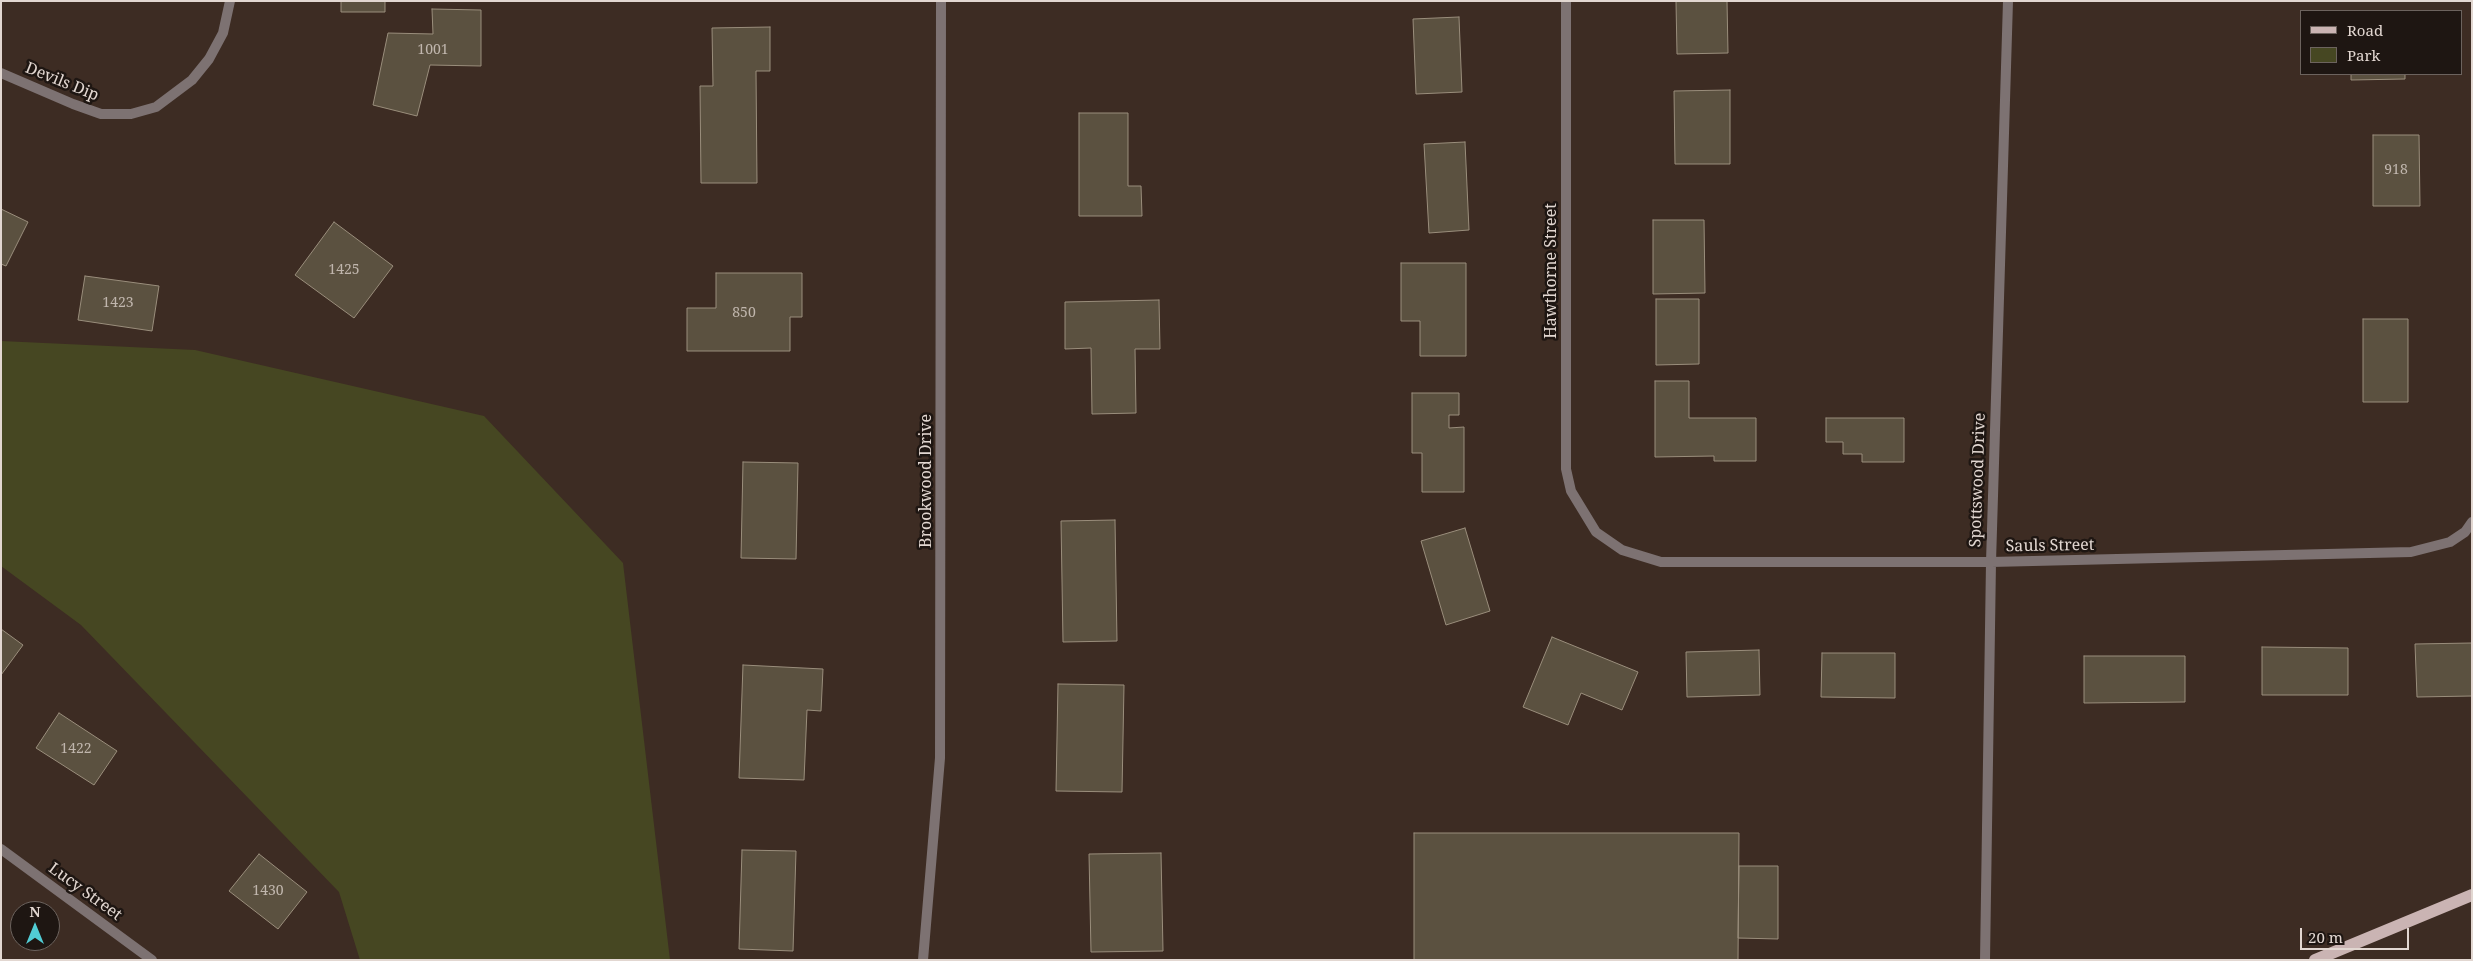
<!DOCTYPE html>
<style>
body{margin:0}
#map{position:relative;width:2473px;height:961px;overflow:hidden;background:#3d2c23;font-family:"Noto Serif",serif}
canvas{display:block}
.frame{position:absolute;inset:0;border:2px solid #e2d7d1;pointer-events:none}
.legend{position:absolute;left:2300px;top:10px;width:162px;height:65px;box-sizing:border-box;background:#1e1612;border:1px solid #6c635e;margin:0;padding:6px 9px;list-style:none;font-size:15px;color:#e2d7d1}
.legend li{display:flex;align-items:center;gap:10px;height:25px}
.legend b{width:25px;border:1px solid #6c635e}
.north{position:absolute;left:10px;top:901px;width:50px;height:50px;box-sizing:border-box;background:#1e1612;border:1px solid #6c635e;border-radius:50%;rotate:0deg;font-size:14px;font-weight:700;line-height:20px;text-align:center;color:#e2d7d1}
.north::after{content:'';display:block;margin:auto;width:18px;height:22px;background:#51ccd4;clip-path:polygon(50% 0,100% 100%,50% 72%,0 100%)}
.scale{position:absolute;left:2300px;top:928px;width:109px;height:22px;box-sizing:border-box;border:2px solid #e2d7d1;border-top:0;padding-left:6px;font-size:15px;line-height:18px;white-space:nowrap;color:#e2d7d1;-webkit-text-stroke:4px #1e1612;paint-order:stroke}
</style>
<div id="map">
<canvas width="2473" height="961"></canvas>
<div class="frame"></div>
<ul class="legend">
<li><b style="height:6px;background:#cab4b3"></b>Road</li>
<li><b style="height:14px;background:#464722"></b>Park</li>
</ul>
<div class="north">N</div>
<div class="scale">20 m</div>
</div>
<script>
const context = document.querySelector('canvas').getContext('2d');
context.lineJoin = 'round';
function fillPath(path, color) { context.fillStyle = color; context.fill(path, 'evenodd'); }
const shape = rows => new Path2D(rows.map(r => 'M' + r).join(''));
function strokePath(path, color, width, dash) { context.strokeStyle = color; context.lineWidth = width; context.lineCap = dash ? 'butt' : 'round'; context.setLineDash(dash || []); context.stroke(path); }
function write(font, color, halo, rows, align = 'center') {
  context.font = font + ' "Noto Serif",serif'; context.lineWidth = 5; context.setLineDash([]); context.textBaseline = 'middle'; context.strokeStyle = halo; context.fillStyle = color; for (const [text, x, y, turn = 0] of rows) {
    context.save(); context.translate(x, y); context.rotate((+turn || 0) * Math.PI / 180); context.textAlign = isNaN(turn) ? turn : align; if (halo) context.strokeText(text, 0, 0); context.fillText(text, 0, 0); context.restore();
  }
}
const green = shape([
 [1,341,195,350,484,416,623,563,670,960,360,960,339,892,81,625,1,566]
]);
const building = shape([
 [341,1,385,1,385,12,341,12,341,1],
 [1676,1,1727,1,1728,53,1677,54,1676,1],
 [432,9,481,10,481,66,430,65,417,116,373,105,388,33,433,34,432,9],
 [1459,17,1462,92,1416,94,1413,19,1459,17],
 [770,27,770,71,756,71,757,183,701,183,700,86,713,86,712,28,770,27],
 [2351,74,2405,74,2405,79,2351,80,2351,74],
 [1730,90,1730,164,1675,164,1674,91,1730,90],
 [1079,113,1128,113,1128,186,1141,186,1142,216,1079,216,1079,113],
 [2373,135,2419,135,2420,206,2373,206,2373,135],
 [1465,142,1469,230,1429,233,1424,144,1465,142],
 [1,209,28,222,6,266,1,264,1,209],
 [1653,220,1704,220,1705,293,1653,294,1653,220],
 [334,222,393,266,354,318,295,275,334,222],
 [1401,263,1466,263,1466,356,1420,356,1420,321,1401,321,1401,263],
 [716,273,802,273,802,317,790,317,790,351,687,351,687,308,716,308,716,273],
 [85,276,159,286,152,331,78,320,85,276],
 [1656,299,1699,299,1699,364,1656,365,1656,299],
 [1159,300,1160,349,1135,349,1136,413,1092,414,1091,348,1065,349,1065,302,1159,300],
 [2363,319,2408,319,2408,402,2363,402,2363,319],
 [1655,381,1689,381,1689,418,1756,418,1756,461,1714,461,1714,456,1655,457,1655,381],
 [1412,393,1459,393,1459,415,1449,415,1449,428,1464,427,1464,492,1422,492,1422,453,1412,453,1412,393],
 [1826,418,1904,418,1904,462,1862,462,1862,454,1843,454,1843,442,1826,442,1826,418],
 [743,462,798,463,796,559,741,558,743,462],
 [1115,520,1117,641,1063,642,1061,521,1115,520],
 [1465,528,1490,611,1446,625,1421,541,1465,528],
 [1,629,23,645,1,675,1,629],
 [1552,637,1638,672,1622,710,1581,693,1568,725,1523,707,1552,637],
 [2472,643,2472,696,2417,697,2415,644,2472,643],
 [2262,647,2348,648,2348,695,2262,695,2262,647],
 [1759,650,1760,695,1687,697,1686,652,1759,650],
 [1822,653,1895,653,1895,698,1821,697,1822,653],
 [2084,656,2185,656,2185,702,2084,703,2084,656],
 [743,665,823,669,821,711,807,710,804,780,739,778,743,665],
 [1058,684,1124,685,1122,792,1056,791,1058,684],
 [59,713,117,751,94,785,36,748,59,713],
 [1414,833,1739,833,1738,960,1414,960,1414,833],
 [742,850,796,851,793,951,739,949,742,850],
 [1161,853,1163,951,1091,952,1089,854,1161,853],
 [259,854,307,892,278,929,229,891,259,854],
 [1739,866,1778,866,1778,939,1738,938,1739,866]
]);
const minor = shape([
 [1566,1,1566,469,1571,491,1596,532,1622,550,1661,562,1991,562,2411,552,2450,542,2465,532,2472,522],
 [1,73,73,104,101,114,131,114,156,107,192,80,209,59,223,33,230,1],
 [1,849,152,960],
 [923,960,940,758,941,1],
 [1985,960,1991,562,2008,1]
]);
const primary = shape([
 [2315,960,2472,895]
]);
const numberNames = [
 ["1001",433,50],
 ["918",2396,170],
 ["1425",344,270],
 ["1423",118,303],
 ["850",744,313],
 ["1422",76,749],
 ["1430",268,891]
];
const streetNames = [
 ["Devils Dip",62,82,22],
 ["Hawthorne Street",1551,271,-90],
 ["Spottswood Drive",1978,480,-88],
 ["Brookwood Drive",926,481,-90],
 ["Sauls Street",2050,546,-1],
 ["Lucy Street",85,892,36]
];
fillPath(green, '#464722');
fillPath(building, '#5b5140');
strokePath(building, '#9a8e7c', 1);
strokePath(minor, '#7d7272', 10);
strokePath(primary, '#cab4b3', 12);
write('14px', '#c0b6ad', null, numberNames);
write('16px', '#e2d7d1', '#1e1612', streetNames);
</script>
